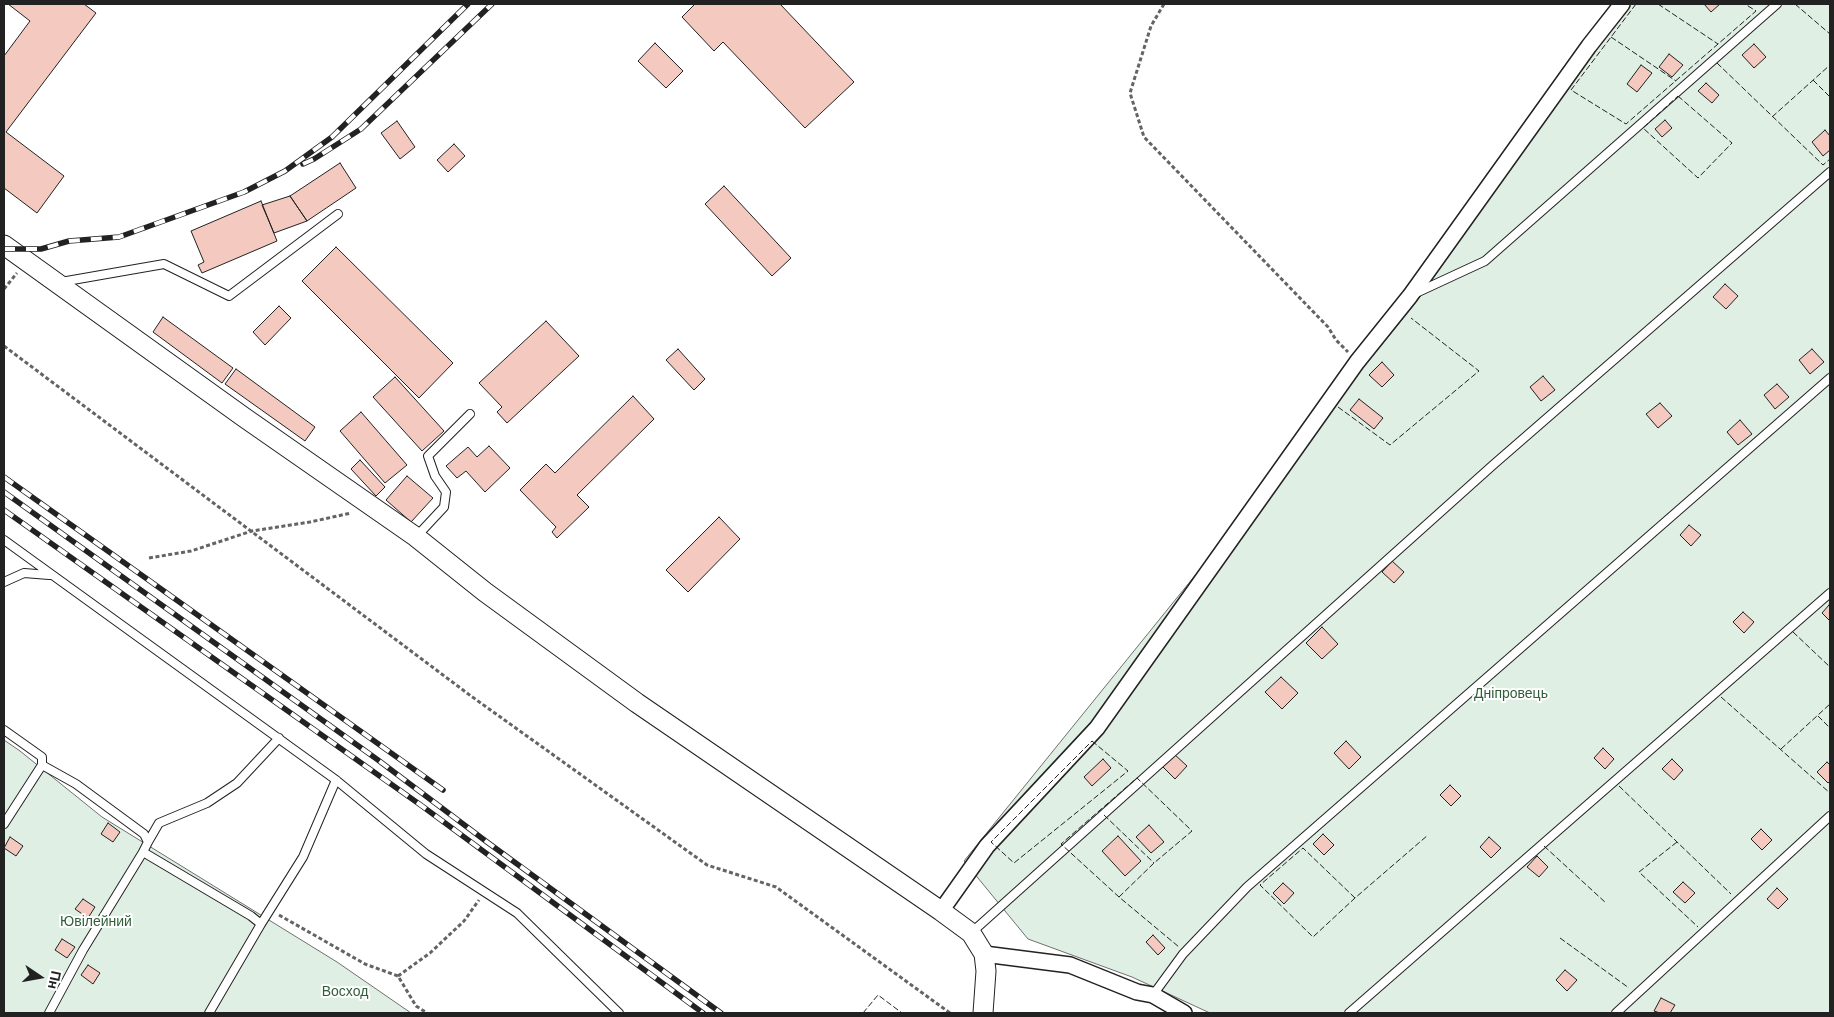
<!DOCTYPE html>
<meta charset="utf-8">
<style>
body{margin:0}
#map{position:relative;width:1834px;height:1017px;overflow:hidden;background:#fff;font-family:"Work Sans",sans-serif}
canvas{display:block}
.frame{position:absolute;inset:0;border:5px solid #222;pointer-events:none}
.north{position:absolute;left:15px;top:952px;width:50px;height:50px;-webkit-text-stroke:4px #fff;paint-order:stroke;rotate:102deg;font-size:14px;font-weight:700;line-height:20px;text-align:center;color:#222}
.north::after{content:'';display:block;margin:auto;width:18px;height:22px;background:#222;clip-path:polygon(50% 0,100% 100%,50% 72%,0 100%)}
</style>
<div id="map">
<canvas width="1834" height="1017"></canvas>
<div class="frame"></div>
<div class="north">Пн</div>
</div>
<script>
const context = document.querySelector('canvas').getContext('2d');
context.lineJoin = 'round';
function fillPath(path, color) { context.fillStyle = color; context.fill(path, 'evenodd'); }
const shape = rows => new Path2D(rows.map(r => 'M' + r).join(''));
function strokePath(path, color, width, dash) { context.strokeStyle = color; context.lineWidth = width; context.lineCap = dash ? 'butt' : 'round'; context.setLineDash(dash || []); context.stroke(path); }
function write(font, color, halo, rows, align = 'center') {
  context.font = font + ' "Work Sans",sans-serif'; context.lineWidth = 4; context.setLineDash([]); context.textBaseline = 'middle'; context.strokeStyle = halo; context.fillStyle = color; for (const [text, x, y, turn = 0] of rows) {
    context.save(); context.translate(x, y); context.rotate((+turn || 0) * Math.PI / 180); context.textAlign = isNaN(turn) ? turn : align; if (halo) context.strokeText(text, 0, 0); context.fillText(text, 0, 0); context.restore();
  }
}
const green = shape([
 [1630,4,1830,4,1830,1013,1210,1013,1132,977,1028,939,964,861,1413,306,1606,35,1630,4],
 [4,740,20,751,102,817,337,962,411,1013,4,1013,4,740]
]);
const building = shape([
 [8,4,84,4,96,13,6,132,64,176,37,213,4,188,4,56,30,21,8,4],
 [695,4,780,4,854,82,805,128,723,42,714,51,682,17,695,4],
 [1704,4,1720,4,1711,12,1704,4],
 [655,43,683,71,666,88,638,61,655,43],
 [1754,44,1766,57,1754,68,1742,55,1754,44],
 [1669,54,1683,65,1672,77,1659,67,1669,54],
 [1641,65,1652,73,1637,92,1627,84,1641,65],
 [1706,83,1719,95,1712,103,1698,91,1706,83],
 [1665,120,1672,128,1662,137,1655,129,1665,120],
 [397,121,415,147,400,159,381,133,397,121],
 [1825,130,1830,136,1830,150,1823,156,1812,142,1825,130],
 [454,144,465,156,448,172,437,160,454,144],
 [340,163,356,188,307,221,290,196,340,163],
 [724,186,791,258,772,276,705,204,724,186],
 [290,196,307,221,274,233,262,205,290,196],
 [261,201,277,241,202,273,198,265,204,262,191,231,261,201],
 [336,247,453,363,419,398,302,281,336,247],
 [1725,284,1738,296,1726,309,1713,297,1725,284],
 [279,306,291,318,265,345,253,332,279,306],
 [163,317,233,368,222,383,153,332,163,317],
 [546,321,579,356,507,423,497,412,502,407,479,383,546,321],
 [678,349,705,379,694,390,666,360,678,349],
 [1812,349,1824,362,1810,374,1799,360,1812,349],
 [1382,362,1394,375,1382,387,1369,375,1382,362],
 [236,369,315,427,305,441,225,384,236,369],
 [1543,376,1555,390,1541,401,1530,387,1543,376],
 [395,377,444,431,422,451,373,397,395,377],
 [1777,384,1789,397,1775,409,1764,395,1777,384],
 [633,396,654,419,577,495,589,507,557,538,552,532,556,527,520,490,546,464,555,473,633,396],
 [1359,399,1383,418,1374,429,1350,410,1359,399],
 [1660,403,1672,416,1658,428,1646,414,1660,403],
 [361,412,407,465,385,483,340,431,361,412],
 [1740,420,1752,434,1738,445,1727,432,1740,420],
 [489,446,510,468,485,492,466,471,457,478,446,466,468,447,477,457,489,446],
 [360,460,385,487,376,496,351,469,360,460],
 [407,476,433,498,411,522,386,500,407,476],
 [719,517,740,539,688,592,666,570,719,517],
 [1689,525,1701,535,1691,546,1680,535,1689,525],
 [1392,561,1404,572,1394,583,1382,572,1392,561],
 [1829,605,1830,606,1830,621,1822,613,1829,605],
 [1743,612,1754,622,1744,633,1733,622,1743,612],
 [1322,627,1338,644,1322,659,1306,643,1322,627],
 [1281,677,1298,693,1282,709,1265,692,1281,677],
 [1346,741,1361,757,1349,769,1334,753,1346,741],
 [1603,748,1614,759,1605,769,1594,758,1603,748],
 [1173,753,1187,766,1175,779,1162,766,1173,753],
 [1103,759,1111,768,1092,786,1084,777,1103,759],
 [1672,759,1683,770,1674,780,1662,769,1672,759],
 [1827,762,1830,765,1830,781,1828,783,1817,772,1827,762],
 [1450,785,1461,796,1451,806,1440,795,1450,785],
 [108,823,120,832,113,842,101,834,108,823],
 [1149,825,1164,842,1151,853,1136,837,1149,825],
 [1761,829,1772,840,1762,850,1751,839,1761,829],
 [1323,834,1334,845,1324,855,1313,844,1323,834],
 [1118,836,1141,861,1125,876,1102,851,1118,836],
 [10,837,23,846,16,856,4,848,10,837],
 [1489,837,1501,848,1491,858,1480,847,1489,837],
 [1537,856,1548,867,1539,877,1527,867,1537,856],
 [1683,882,1695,893,1685,903,1673,892,1683,882],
 [1283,883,1294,893,1284,904,1273,893,1283,883],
 [1777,888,1788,899,1778,909,1767,899,1777,888],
 [83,899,95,907,88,918,75,909,83,899],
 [1153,935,1165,948,1158,955,1146,942,1153,935],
 [62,939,75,947,67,958,55,950,62,939],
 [88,965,100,973,93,984,81,975,88,965],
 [1565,970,1577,980,1567,991,1556,980,1565,970],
 [1661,998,1675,1005,1670,1013,1660,1013,1654,1011,1661,998]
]);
const path = shape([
 [1164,4,1151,26,1130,93,1144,137,1328,327,1336,340,1348,352],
 [4,289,17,273],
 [4,346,471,696,707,865,776,887,950,1013],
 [149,558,191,551,252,531,310,522,351,513],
 [279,915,365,964,398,976,416,1006,427,1013],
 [398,976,430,953,464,921,479,900]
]);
const service = shape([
 [61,282,164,264,229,296,338,214],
 [1416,293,1485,261,1777,4],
 [416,537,444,507,446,492,435,476,428,456,470,414],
 [4,540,336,780,426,854,517,913,619,1013],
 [4,582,24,573,49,575],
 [4,730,42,757,42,765,76,784,144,834,148,842,143,852,251,916,261,924],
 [4,824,42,765],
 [148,842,159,823,207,803,237,783,279,738],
 [971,933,1493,465,1830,172],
 [1153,995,1183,954,1247,887,1830,378],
 [49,1013,83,950,143,852],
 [209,1013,261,924,303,857,336,780],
 [1349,1013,1830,593],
 [1616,1013,1830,816]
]);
const minor = shape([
 [941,911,987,846,1097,728,1357,362,1410,296,1589,46,1622,4],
 [984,954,1070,965,1137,992,1153,995,1184,1013]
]);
const tertiary = shape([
 [4,245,245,418,416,537,485,592,637,703,941,911,971,933,984,954,986,971,983,1013]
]);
const rail = shape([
 [303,164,314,159,361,129,492,4],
 [4,249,41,249,69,241,119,237,244,192,285,171,332,137,468,4],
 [4,477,443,790],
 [4,492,378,760,487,842,721,1013],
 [4,510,422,806,703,1013]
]);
const fence = shape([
 [1636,4,1571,90,1626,124,1756,11,1745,4],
 [1658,4,1718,44],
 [1795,4,1830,34],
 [1611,37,1676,81],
 [1717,63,1823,165,1830,159],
 [1813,80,1830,97],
 [1678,96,1732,143,1698,178,1643,128,1678,96],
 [1772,117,1830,65],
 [1338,407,1390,445,1479,371,1411,318],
 [1793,632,1830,667],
 [1721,697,1830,793],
 [1818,716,1830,728],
 [1092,741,1128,771,1014,863,991,842,1092,741],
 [1781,749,1830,704],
 [1619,786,1731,894],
 [1104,815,1154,863],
 [1677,842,1639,872,1698,927],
 [1544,846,1606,903],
 [1119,897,1154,863,1192,831,1137,778,1061,844,1119,897,1179,947],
 [1355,898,1303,848,1260,885,1313,937,1355,898,1428,835],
 [1560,938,1629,988],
 [863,1013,878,995,902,1013]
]);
const parkNames = [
 ["Дніпровець",1511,694],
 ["Ювілейний",96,922],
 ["Восход",345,992]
];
fillPath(green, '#e0efe3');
strokePath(green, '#6f6f6f', 1);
fillPath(building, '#f3c9c0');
strokePath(building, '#222', 1);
strokePath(service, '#222', 10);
strokePath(minor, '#222', 18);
strokePath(tertiary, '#222', 21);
strokePath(path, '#646464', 3, [4, 2.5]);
strokePath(service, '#fff', 8);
strokePath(minor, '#fff', 15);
strokePath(tertiary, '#fff', 19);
strokePath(rail, '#222', 5.5);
strokePath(rail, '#fff', 4, [11]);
strokePath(fence, '#222', 1, [6, 2.5]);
write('14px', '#2f5e38', '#fff', parkNames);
</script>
